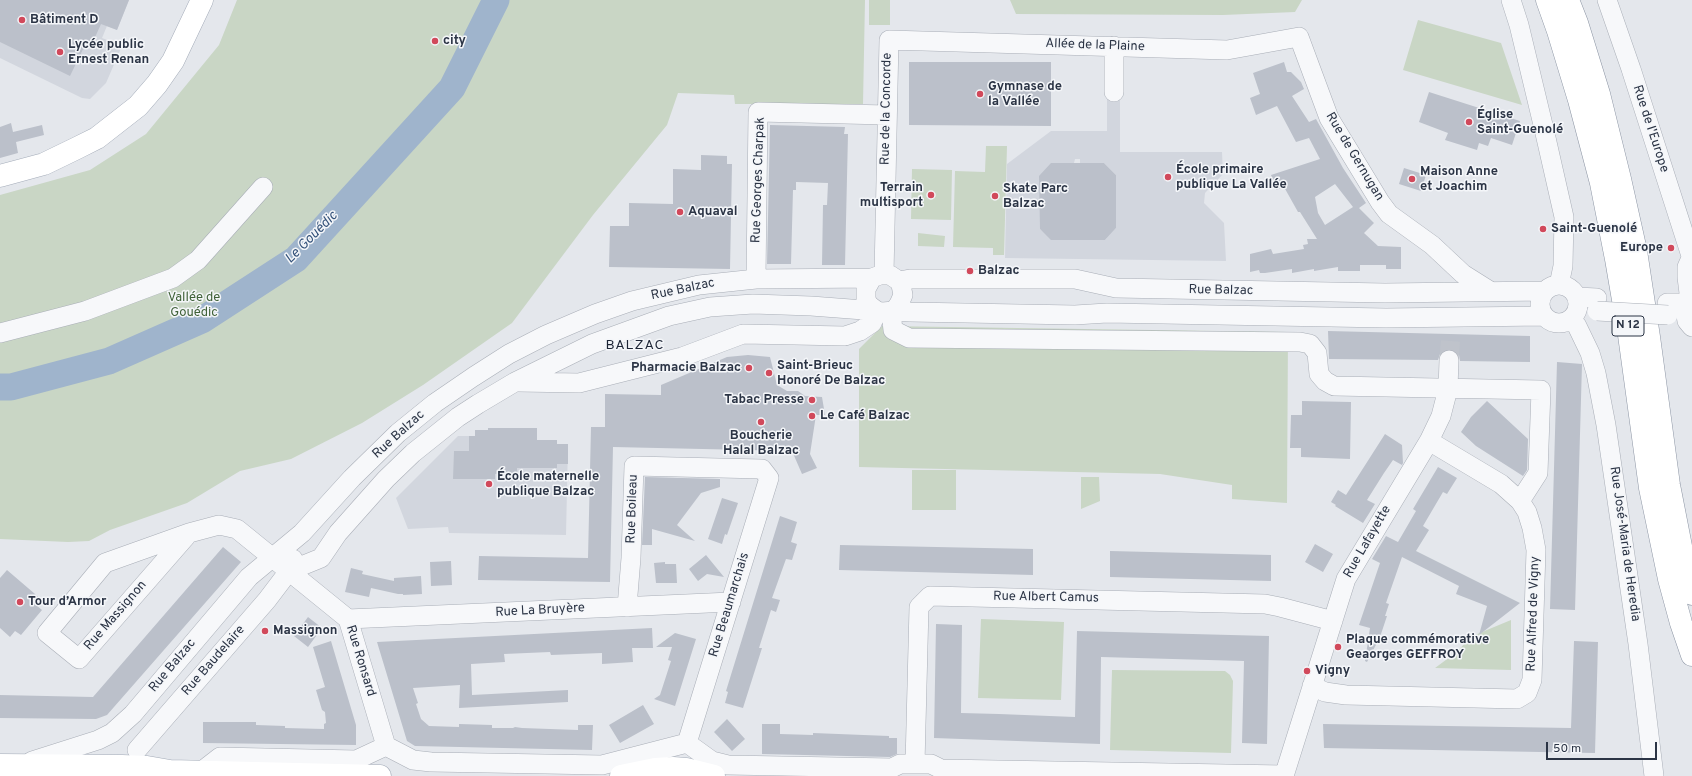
<!DOCTYPE html>
<meta charset="utf-8">
<style>
body{margin:0}
#map{position:relative;width:1692px;height:776px;overflow:hidden;background:#e4e7ec;font-family:Overpass,sans-serif}
canvas{display:block}
.scale{position:absolute;left:1546px;top:742px;width:111px;height:18px;box-sizing:border-box;border:2px solid #2b3445;border-top:0;padding-left:5px;font-size:12px;line-height:14px;white-space:nowrap;color:#2b3445;-webkit-text-stroke:3px #f4f6f9;paint-order:stroke}
</style>
<div id="map">
<canvas width="1692" height="776"></canvas>
<div class="scale">50 m</div>
</div>
<script>
const context = document.querySelector('canvas').getContext('2d');
context.lineJoin = 'round';
function fillPath(path, color) { context.fillStyle = color; context.fill(path, 'evenodd'); }
const shape = rows => new Path2D(rows.map(r => 'M' + r).join(''));
function strokePath(path, color, width, dash) { context.strokeStyle = color; context.lineWidth = width; context.lineCap = dash ? 'butt' : 'round'; context.setLineDash(dash || []); context.stroke(path); }
function write(font, color, halo, rows, align = 'center') {
  context.font = font + ' Overpass,sans-serif'; context.lineWidth = 3; context.setLineDash([]); context.textBaseline = 'middle'; context.strokeStyle = halo; context.fillStyle = color; for (const [text, x, y, turn = 0] of rows) {
    context.save(); context.translate(x, y); context.rotate((+turn || 0) * Math.PI / 180); context.textAlign = isNaN(turn) ? turn : align; if (halo) context.strokeText(text, 0, 0); context.fillText(text, 0, 0); context.restore();
  }
}
const built = shape([
 [0,0,129,0,117,30,107,26,102,38,122,46,106,83,90,99,82,98,0,58],
 [1107,92,1120,92,1120,152,1222,152,1223,174,1205,193,1204,203,1224,223,1226,261,1005,258,1007,164,1051,131,1107,131],
 [1075,159,1080,159,1080,163,1104,163,1116,175,1116,228,1105,240,1052,240,1040,229,1040,176,1074,163],
 [488,428,537,428,537,440,557,440,557,444,568,444,566,535,449,533,448,527,408,529,396,498,458,436,475,436,475,430,482,430,482,435,488,435]
]);
const green = shape([
 [237,0,865,0,863,104,735,104,734,95,678,93,667,125,593,215,512,323,423,385,362,423,291,459,240,471,187,503,110,530,89,541,68,542,0,539,0,195,90,170,146,134,219,45],
 [869,0,890,0,890,25,869,25],
 [1010,0,1302,0,1295,12,1223,15,1016,14],
 [1418,20,1501,43,1522,105,1403,70],
 [986,146,1007,146,1004,255,993,255,993,248,953,247,955,171,985,172],
 [912,169,952,170,951,220,911,219],
 [918,233,945,236,944,247,918,246],
 [882,326,1288,332,1287,503,1232,499,1232,485,1160,474,859,467,859,349],
 [912,470,956,470,956,510,912,510],
 [1081,477,1099,477,1100,501,1081,509],
 [981,619,1064,622,1061,700,978,698],
 [1511,620,1511,670,1435,668,1458,651,1470,637],
 [1112,670,1225,671,1230,675,1233,681,1231,753,1110,750]
]);
const river = shape([
 [0,387,11,387,109,361,202,320,296,259,452,88,496,0]
]);
const building = shape([
 [0,0,129,0,117,30,101,24,92,44,87,41,70,76,0,42],
 [909,62,1051,62,1051,126,909,125],
 [1284,62,1287,72,1291,72,1301,82,1304,89,1292,96,1309,122,1316,119,1343,168,1366,203,1359,208,1374,223,1364,233,1378,246,1401,247,1401,269,1386,269,1386,265,1360,265,1360,271,1338,271,1338,267,1314,271,1314,269,1292,273,1292,269,1265,273,1260,273,1259,270,1250,272,1250,254,1271,249,1273,254,1304,249,1303,245,1308,244,1307,239,1317,239,1300,212,1298,212,1284,187,1276,190,1271,175,1320,159,1309,138,1296,142,1277,106,1256,115,1250,98,1260,94,1253,73],
 [1335,184,1353,207,1325,225,1318,213,1315,197],
 [1429,92,1520,121,1512,145,1491,138,1488,146,1479,143,1477,150,1445,140,1448,133,1419,122],
 [11,123,13,132,42,125,44,135,16,142,18,153,0,158,0,127],
 [770,125,845,127,844,134,848,134,845,265,822,265,823,205,827,205,828,183,796,182,796,190,793,190,791,264,767,264],
 [701,155,727,156,727,164,732,164,730,269,609,267,610,226,629,226,629,203,673,204,673,169,701,170],
 [1051,163,1104,163,1116,175,1116,228,1105,240,1051,240,1040,229,1039,176],
 [1404,168,1426,175,1421,191,1399,184],
 [1328,331,1530,336,1530,362,1460,361,1459,355,1455,351,1449,349,1444,350,1440,354,1438,360,1329,359],
 [748,355,770,357,777,385,787,391,798,391,805,396,822,397,825,415,816,415,810,454,817,468,802,474,792,451,613,447,610,582,478,580,479,556,588,558,591,427,605,427,605,394,661,395,661,385,727,357],
 [1557,362,1582,364,1575,610,1550,609],
 [1302,401,1351,402,1350,459,1301,457,1301,448,1290,448,1291,415,1302,415],
 [1487,401,1528,439,1527,470,1523,476,1476,446,1461,432,1471,417],
 [488,428,537,428,537,440,557,440,557,444,568,444,568,464,557,464,557,468,517,468,517,474,495,474,495,479,453,479,454,451,469,451,469,436,475,436,475,430,488,430],
 [1385,434,1402,445,1403,463,1402,465,1393,460,1384,473,1367,500,1375,504,1363,523,1335,506,1336,505,1331,502,1338,490,1346,495],
 [1438,467,1457,478,1447,494,1443,492,1423,526,1429,530,1416,551,1520,603,1479,635,1487,606,1456,594,1459,586,1402,557,1386,603,1389,604,1385,616,1387,616,1380,637,1367,662,1365,661,1370,628,1359,625,1380,563,1372,559,1386,536,1398,542,1416,511,1413,509],
 [645,477,720,479,720,487,701,493,677,525,695,541,652,529,652,545,642,545],
 [722,498,738,503,727,535,725,534,722,544,708,539],
 [780,516,797,522,791,542,797,544,792,560,786,559,772,598,780,600,776,612,771,610,759,648,762,648,743,708,725,703,728,692,726,691],
 [1315,544,1333,554,1323,572,1305,562],
 [840,545,1033,549,1033,575,839,570],
 [223,547,241,562,107,715,96,719,0,718,0,695,93,697],
 [1110,551,1271,555,1271,581,1110,577],
 [706,555,724,577,707,574,698,581,689,569],
 [451,561,452,585,431,586,430,562],
 [665,562,665,564,676,564,677,583,656,583,654,563],
 [351,568,363,571,362,574,394,581,394,578,421,576,422,594,403,595,403,594,398,594,371,588,369,597,345,592],
 [7,570,42,600,36,605,42,610,21,635,15,631,10,637,0,628,0,578],
 [308,617,322,628,308,647,294,636],
 [936,624,962,625,961,713,999,714,1075,717,1077,631,1269,636,1267,744,1242,743,1244,661,1101,657,1100,744,934,738],
 [652,628,653,648,632,648,633,662,602,664,602,653,551,655,550,652,504,654,505,662,471,664,472,695,568,690,568,702,459,708,460,685,413,688,418,703,416,704,421,719,429,726,459,727,459,724,492,725,492,728,513,728,515,727,522,728,578,730,578,725,593,725,592,750,415,746,407,741,377,642],
 [675,633,696,639,675,706,654,699,660,695,671,661,668,660,672,647,656,647],
 [331,641,356,725,356,745,203,743,203,722,256,722,256,725,285,726,285,728,324,729,324,724,326,723,325,712,322,710,316,690,325,687,313,647],
 [1574,641,1598,642,1595,753,1324,748,1323,724,1571,728],
 [643,705,654,724,620,743,609,725],
 [727,719,745,739,732,751,714,732],
 [762,724,780,724,780,734,813,735,813,733,889,736,889,738,897,738,897,754,890,757,762,754]
]);
const minorTunnel = shape([
 [1449,360,1451,334]
]);
const minor = shape([
 [1511,0,1519,25,1544,129,1564,217,1563,266,1559,285],
 [1607,0,1631,69,1692,259],
 [1114,92,1114,46],
 [884,274,889,40,1227,50,1299,37,1329,118,1380,202,1389,214,1432,245,1463,274,1490,291],
 [756,279,758,112,887,115],
 [899,281,910,279,1075,279,1116,288,1385,293,1545,291],
 '1540 304a19 19 0 1 1 38 0a19 19 0 1 1-38 0Z',
 [1577,297,1597,298],
 [1692,299,1687,305,1685,310,1687,321,1692,327],
 [1690,301,1687,277,1687,267,1691,258],
 [1667,303,1678,303,1687,305],
 [1571,319,1577,326,1590,353,1596,373,1606,425,1638,644,1654,776],
 [0,333,85,311,173,278,198,260,263,187],
 [518,382,579,383,682,357,743,334,845,336,860,331,872,323,877,311],
 [1520,501,1538,473,1541,390,1334,386,1325,381,1319,374,1317,353,1310,344,1300,342,909,338,893,330,892,321,894,311,899,304,903,295,901,285,899,281,890,275,880,275,872,278,866,289,866,300,869,305,877,311,883,312,894,311,910,312,1075,315,1107,313,1386,318,1544,316],
 [189,533,79,659,47,633,105,563,189,533],
 [189,533,219,525,237,529,348,619,386,746],
 [289,571,321,558,338,533,386,479,413,453,458,417,478,404,515,382,592,344,669,316,710,307,753,304,811,306,877,311],
 [627,607,631,558,634,466,762,469,769,478,687,743],
 [348,619,731,602],
 [1312,686,1325,692,1346,695,1517,699,1527,693,1532,680,1536,550,1532,528,1527,512,1520,501,1501,484,1429,441],
 [137,750,267,600,289,571,293,559],
 [32,761,98,740,112,733,133,714,249,577,302,533,352,478,398,433,435,403,473,377,509,354,546,335,595,314,632,301,699,285,756,279,872,278],
 [915,764,919,607,930,596,1265,604,1280,607,1333,621],
 [202,771,220,757,356,760,386,746,413,760,431,762,602,765,687,743,712,761,728,765,892,768,900,764,931,764,941,769,1284,775],
 [1284,776,1346,579,1429,441,1441,416,1448,389,1449,360]
]);
const major = shape([
 [0,176,44,164,77,148,97,138,138,106,157,84,173,61,202,0],
 [0,765,122,766,147,767,170,771,380,776],
 [621,776,655,769,673,768,686,769,714,776]
]);
const highway = shape([
 [1547,0,1558,31,1579,100,1601,183,1616,259,1629,335,1650,488,1669,579,1681,623,1692,655],
 [1568,0,1577,23,1599,94,1620,179,1636,251,1649,337,1669,485,1686,572,1692,594]
]);
const minorBridge = shape([
 [1597,311,1668,315]
]);
const markers = [
 [22,20,4,"#d1495b"],
 [435,41,4,"#d1495b"],
 [60,52,4,"#d1495b"],
 [980,94,4,"#d1495b"],
 [1469,122,4,"#d1495b"],
 [1168,177,4,"#d1495b"],
 [1412,179,4,"#d1495b"],
 [931,195,4,"#d1495b"],
 [995,196,4,"#d1495b"],
 [680,212,4,"#d1495b"],
 [1543,229,4,"#d1495b"],
 [1671,248,4,"#d1495b"],
 [970,271,4,"#d1495b"],
 [749,368,4,"#d1495b"],
 [769,373,4,"#d1495b"],
 [812,400,4,"#d1495b"],
 [812,416,4,"#d1495b"],
 [761,422,4,"#d1495b"],
 [489,484,4,"#d1495b"],
 [20,602,4,"#d1495b"],
 [265,631,4,"#d1495b"],
 [1338,647,4,"#d1495b"],
 [1307,671,4,"#d1495b"]
];
const shields = [
 [1628,326,32]
];
const shieldNames = [
 ["N 12",1628,326]
];
const poiNames = [
 ["Bâtiment D",30,20],
 ["city",443,41],
 ["Lycée public",68,45],
 ["Ernest Renan",68,60],
 ["Gymnase de",988,87],
 ["la Vallée",988,102],
 ["Église",1477,115],
 ["Saint-Guenolé",1477,130],
 ["École primaire",1176,170],
 ["publique La Vallée",1176,185],
 ["Maison Anne",1420,172],
 ["et Joachim",1420,187],
 ["Terrain",923,188,"right"],
 ["multisport",923,203,"right"],
 ["Skate Parc",1003,189],
 ["Balzac",1003,204],
 ["Aquaval",688,212],
 ["Saint-Guenolé",1551,229],
 ["Europe",1663,248,"right"],
 ["Balzac",978,271],
 ["Saint-Brieuc",777,366],
 ["Honoré De Balzac",777,381],
 ["Pharmacie Balzac",741,368,"right"],
 ["Tabac Presse",804,400,"right"],
 ["Le Café Balzac",820,416],
 ["Boucherie",761,436,"center"],
 ["Halal Balzac",761,451,"center"],
 ["École maternelle",497,477],
 ["publique Balzac",497,492],
 ["Tour d’Armor",28,602],
 ["Massignon",273,631],
 ["Plaque commémorative",1346,640],
 ["Geaorges GEFFROY",1346,655],
 ["Vigny",1315,671]
];
const streetNames = [
 ["Allée de la Plaine",1095,46,2],
 ["Rue de la Concorde",887,109,-89],
 ["Rue de l'Europe",1650,129,72],
 ["Rue de Gernugan",1354,157,59],
 ["Rue Georges Charpak",759,180,-88],
 ["Rue Balzac",683,290,-12],
 ["Rue Balzac",1221,291,1],
 ["Rue Balzac",399,435,-42],
 ["Rue Boileau",633,509,-88],
 ["Rue Lafayette",1368,542,-60],
 ["Rue José-Maria de Heredia",1624,544,82],
 ["Rue Albert Camus",1046,598,1],
 ["Rue Beaumarchais",730,605,-73],
 ["Rue La Bruyère",540,611,-3],
 ["Rue Alfred de Vigny",1534,614,-88],
 ["Rue Massignon",116,616,-49],
 ["Rue Baudelaire",214,661,-49],
 ["Rue Ronsard",360,661,73],
 ["Rue Balzac",173,666,-50]
];
const parkNames = [
 ["Vallée de",194,298],
 ["Gouédic",194,313]
];
const waterNames = [
 ["Le Gouédic",312,238,-45]
];
const neighbourhoodNames = [
 ["BALZAC",635,346]
];
fillPath(built, '#d2d6de');
fillPath(green, '#c9d6c5');
strokePath(river, '#9fb4cc', 27);
fillPath(building, '#bbc0ca');
strokePath(minorTunnel, '#bfc3cb', 19, [19, 10]);
strokePath(minor, '#a9aeb7', 20);
strokePath(major, '#a3abb8', 23);
strokePath(highway, '#8b94a3', 23);
strokePath(minor, '#f7f8fa', 19);
strokePath(major, '#fff', 22);
strokePath(highway, '#fff', 22);
strokePath(minorBridge, '#a9aeb7', 20, []);
strokePath(minorBridge, '#f7f8fa', 19);
for (const [x, y, r, color] of markers) { const dot = new Path2D(); dot.arc(x, y, r, 0, 2 * Math.PI); context.fillStyle = color; context.fill(dot); strokePath(dot, '#f4f6f9', 1.5); }
for (const [x, y, w] of shields) { const box = new Path2D(); box.roundRect(x - w / 2, y - 10, w, 20, 3); context.fillStyle = '#f4f6f9'; context.fill(box); strokePath(box, '#2b3445', 1); }
write('bold 12px', '#2b3445', null, shieldNames);
write('bold 13px', '#2b3445', '#f4f6f9', poiNames, 'left');
write('13px', '#2b3445', '#f4f6f9', streetNames);
write('13px', '#3f6138', '#f4f6f9', parkNames);
write('italic 14px', '#34527a', '#f4f6f9', waterNames);
context.letterSpacing = '1px';
write('14px', '#1d2536', '#f4f6f9', neighbourhoodNames);
context.letterSpacing = '0px';
</script>
